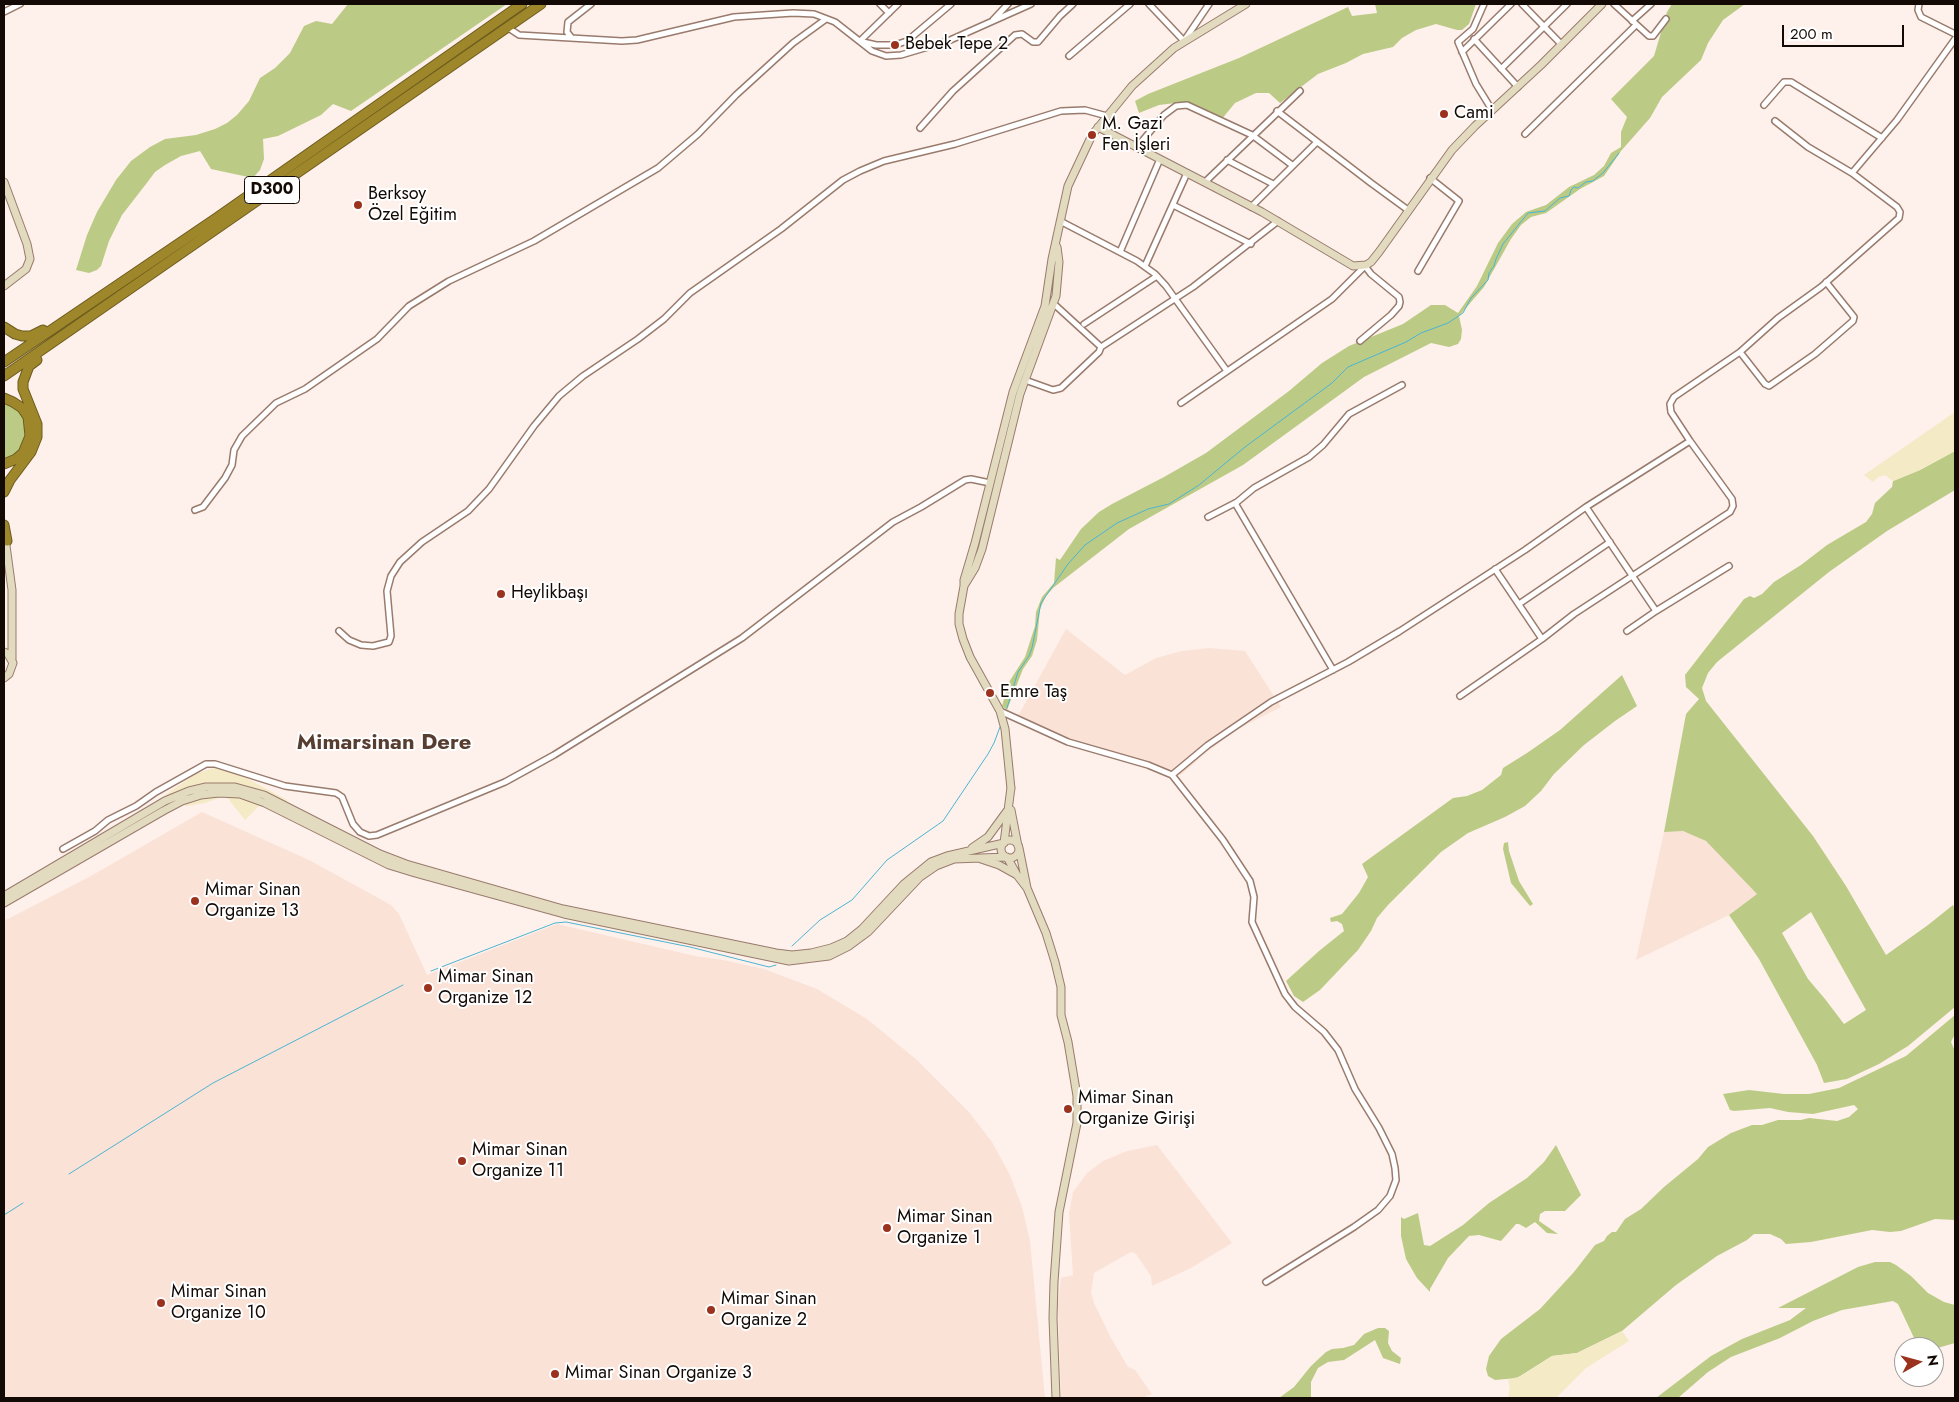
<!DOCTYPE html>
<meta charset="utf-8">
<style>
body{margin:0}
#map{position:relative;width:1959px;height:1402px;overflow:hidden;background:#fef0ea;font-family:Jost,sans-serif}
canvas{display:block}
.frame{position:absolute;inset:0;border:5px solid #130905;pointer-events:none}
.north{position:absolute;left:1894px;top:1337px;width:50px;height:50px;box-sizing:border-box;background:#fff;border:1px solid #a19d9b;border-radius:50%;rotate:83deg;font-size:14px;font-weight:700;line-height:20px;text-align:center;color:#130905}
.north::after{content:'';display:block;margin:auto;width:18px;height:22px;background:#9b321e;clip-path:polygon(50% 0,100% 100%,50% 72%,0 100%)}
.scale{position:absolute;left:1782px;top:25px;width:122px;height:22px;box-sizing:border-box;border:2px solid #130905;border-top:0;padding-left:6px;font-size:15px;line-height:18px;white-space:nowrap;color:#130905;-webkit-text-stroke:4px #fff;paint-order:stroke}
</style>
<div id="map">
<canvas width="1959" height="1402"></canvas>
<div class="frame"></div>
<div class="north">N</div>
<div class="scale">200 m</div>
</div>
<script>
const context = document.querySelector('canvas').getContext('2d');
context.lineJoin = 'round';
function fillPath(path, color) { context.fillStyle = color; context.fill(path, 'evenodd'); }
const shape = rows => new Path2D(rows.map(r => 'M' + r).join(''));
function strokePath(path, color, width, dash) { context.strokeStyle = color; context.lineWidth = width; context.lineCap = dash ? 'butt' : 'round'; context.setLineDash(dash || []); context.stroke(path); }
function write(font, color, halo, rows, align = 'center') {
  context.font = font + ' Jost,sans-serif'; context.lineWidth = 4; context.setLineDash([]); context.textBaseline = 'middle'; context.strokeStyle = halo; context.fillStyle = color; for (const [text, x, y, turn = 0] of rows) {
    context.save(); context.translate(x, y); context.rotate((+turn || 0) * Math.PI / 180); context.textAlign = isNaN(turn) ? turn : align; if (halo) context.strokeText(text, 0, 0); context.fillText(text, 0, 0); context.restore();
  }
}
const built = shape([
 [1066,629,1125,675,1156,658,1182,651,1209,648,1245,651,1281,707,1238,729,1208,751,1182,774,1173,777,1096,751,1017,718],
 [202,812,309,860,391,905,399,914,427,975,557,924,695,956,723,960,764,969,817,989,867,1019,917,1060,968,1111,992,1142,1010,1175,1022,1207,1030,1241,1045,1398,4,1398,4,921,91,876],
 [1679,830,1695,835,1712,845,1757,894,1729,915,1636,960,1664,832],
 [1157,1145,1232,1243,1191,1268,1152,1286,1151,1276,1136,1254,1132,1252,1129,1253,1094,1273,1091,1293,1094,1303,1111,1338,1128,1367,1135,1370,1152,1394,1142,1398,1061,1398,1058,1304,1061,1278,1073,1275,1069,1213,1073,1192,1087,1173,1103,1161,1127,1151]
]);
const green = shape([
 [348,4,507,4,351,111,333,104,321,115,278,136,263,139,264,159,260,170,253,178,211,169,200,151,181,156,165,165,155,172,146,184,122,215,109,241,101,266,97,270,89,273,76,270,87,235,97,212,116,180,131,161,150,147,165,139,196,135,215,129,227,123,237,115,249,101,260,78,275,68,290,53,304,26,316,21,332,24],
 [1375,4,1476,4,1469,24,1462,30,1457,30,1436,24,1416,30,1402,38,1393,47,1363,54,1346,63,1318,74,1280,103,1269,93,1256,93,1235,103,1221,120,1184,102,1159,105,1139,113,1135,101,1148,94,1239,58,1348,7,1352,16,1377,13],
 [1672,4,1745,4,1723,20,1708,43,1701,60,1662,97,1650,118,1621,151,1604,176,1580,189,1546,213,1531,217,1521,225,1511,239,1484,287,1459,316,1462,330,1461,339,1458,344,1449,347,1431,343,1364,377,1243,465,1129,529,1053,588,1046,596,1040,609,1037,640,1032,656,1023,669,1007,710,1002,706,1009,682,1025,657,1035,626,1036,612,1042,597,1054,583,1056,558,1060,560,1081,529,1099,512,1112,504,1164,477,1206,453,1289,391,1322,363,1349,346,1403,324,1431,305,1445,305,1458,313,1477,286,1498,243,1512,224,1526,212,1546,205,1569,187,1594,175,1604,166,1611,153,1621,147,1621,132,1627,117,1611,99,1654,56,1667,12],
 [4,400,11,402,27,420,26,444,17,454,4,460],
 [1955,451,1955,490,1887,531,1829,572,1717,662,1708,673,1702,688,1706,701,1813,836,1846,886,1886,955,1928,925,1953,905,1955,909,1955,1007,1908,1046,1879,1064,1847,1079,1824,1083,1817,1065,1759,959,1729,915,1757,894,1706,841,1683,831,1664,832,1686,714,1699,699,1686,687,1685,675,1744,599,1750,596,1754,598,1762,594,1774,582,1801,565,1827,545,1866,522,1872,514,1875,503,1892,487,1893,481,1920,470],
 [1811,912,1866,1010,1844,1024,1825,999,1808,979,1782,933],
 [1622,675,1637,706,1615,721,1584,745,1554,774,1541,791,1525,806,1505,817,1468,833,1441,852,1388,905,1377,918,1371,931,1358,950,1320,990,1303,1002,1294,996,1286,981,1319,951,1344,931,1342,924,1337,921,1331,922,1330,918,1342,914,1359,893,1368,877,1362,864,1453,798,1467,796,1482,790,1501,775,1503,768,1527,753,1560,730],
 [1508,842,1509,851,1519,881,1533,904,1530,906,1511,883,1503,849,1504,843],
 [1955,1015,1955,1034,1951,1042,1955,1051,1955,1220,1935,1219,1901,1231,1890,1232,1872,1230,1811,1242,1786,1244,1781,1239,1770,1234,1754,1234,1747,1240,1717,1256,1676,1285,1622,1331,1577,1353,1552,1356,1517,1378,1495,1380,1488,1376,1486,1369,1489,1356,1501,1339,1540,1309,1574,1272,1595,1245,1604,1241,1607,1236,1612,1232,1616,1232,1625,1219,1641,1209,1664,1187,1698,1159,1708,1147,1731,1133,1752,1125,1762,1125,1778,1120,1801,1120,1809,1118,1837,1121,1849,1117,1858,1109,1854,1105,1813,1114,1788,1112,1770,1108,1734,1111,1730,1110,1723,1094,1749,1090,1784,1094,1809,1094,1839,1088,1906,1056],
 [1556,1145,1581,1195,1565,1211,1545,1211,1540,1214,1539,1221,1558,1234,1547,1233,1535,1222,1526,1228,1519,1224,1516,1224,1501,1241,1479,1235,1469,1236,1448,1258,1430,1289,1430,1292,1417,1278,1406,1259,1401,1236,1401,1217,1404,1219,1418,1213,1424,1245,1430,1246,1463,1225,1489,1203,1527,1178,1544,1162],
 [1875,1262,1890,1262,1896,1265,1911,1276,1928,1293,1944,1302,1955,1305,1955,1343,1934,1349,1934,1347,1920,1347,1916,1342,1898,1304,1893,1301,1842,1310,1813,1321,1780,1338,1731,1357,1708,1372,1678,1398,1656,1398,1711,1356,1742,1339,1790,1320,1806,1308,1778,1308,1858,1267],
 [1378,1328,1385,1328,1389,1331,1388,1343,1392,1351,1401,1358,1400,1364,1383,1358,1375,1340,1344,1360,1328,1362,1318,1368,1311,1382,1311,1397,1279,1398,1294,1387,1311,1366,1326,1352,1332,1349,1343,1348,1354,1345,1364,1334]
]);
const sand = shape([
 [1955,412,1955,451,1920,470,1893,481,1885,475,1878,477,1873,482,1864,475],
 [218,767,231,770,287,800,285,807,261,804,245,820,226,796,204,803,187,806,183,805,164,816,151,805,195,774],
 [1622,1331,1629,1341,1586,1368,1556,1398,1508,1398,1510,1387,1508,1380,1521,1376,1552,1356,1577,1353]
]);
const stream = shape([
 [1007,708,1018,672,1029,656,1032,648,1041,603,1068,564,1085,545,1117,523,1148,509,1169,504,1199,485,1245,447,1332,383,1348,367,1406,342,1421,333,1448,323,1463,313,1471,298,1488,280,1489,273,1494,266,1496,259,1503,244,1528,213,1545,211,1560,198,1569,196,1571,190,1574,187,1578,188,1586,182,1593,181,1604,172,1619,153],
 [792,946,820,920,852,900,887,860,943,821,988,754,994,743,1000,727],
 [431,971,555,923,566,922,690,947,769,967,776,965],
 [69,1174,213,1083,403,985],
 [4,1215,23,1203]
]);
const street = shape([
 [880,4,889,13],
 [1149,4,1184,41,1209,4],
 [1484,4,1473,29,1458,42,1476,84,1492,110],
 [1522,4,1562,45],
 [1614,4,1649,36,1653,36,1666,19],
 [1919,4,1918,10,1921,17,1955,34],
 [4,12,20,4],
 [993,20,1008,4],
 [1632,21,1651,4],
 [507,27,519,35,622,41,637,40,734,17,793,13,814,14,835,22,872,51,886,56,901,55,948,41,1031,4],
 [571,37,567,32,568,22,591,4],
 [1474,39,1518,87],
 [860,41,898,4],
 [863,42,876,45,895,45,907,41,951,4],
 [1462,52,1511,4],
 [1069,56,1130,4],
 [1501,69,1567,4],
 [1764,105,1784,82,1791,82,1882,138],
 [1277,111,1371,183,1408,210],
 [920,128,953,91,1015,35,1022,34,1033,42,1038,42,1060,16,1073,4],
 [1525,134,1636,25],
 [1137,147,1164,115,1176,106,1187,105,1252,135,1292,165],
 [1227,160,1273,184],
 [1852,173,1897,120,1955,39],
 [1205,182,1300,91],
 [1173,205,1251,244],
 [1251,207,1317,142],
 [1060,221,1137,261,1155,274,1166,286,1227,371],
 [1120,252,1160,159],
 [1145,266,1187,173],
 [1418,271,1459,201,1430,178],
 [1054,304,1101,347],
 [1084,324,1157,276],
 [1360,341,1391,315,1399,306,1400,302,1399,297,1371,274,1365,266],
 [1740,352,1765,384,1769,386,1815,354,1853,321,1854,317,1826,282],
 [1025,380,1053,390,1061,388,1099,352,1101,347,1193,287,1278,221],
 [1181,403,1332,299,1366,265],
 [1235,503,1333,670],
 [195,510,203,507,225,478,232,465,234,450,242,436,276,403,305,389,377,339,409,306,449,281,534,241,658,168,698,134,736,95,793,43,826,19],
 [1208,517,1237,502,1254,488,1309,457,1323,445,1349,414,1402,385],
 [1495,569,1542,639,1574,614,1730,512,1733,506,1732,499,1690,441],
 [1519,604,1610,542],
 [1656,611,1586,507,1690,441,1671,412,1670,404,1674,397,1740,352,1778,318,1821,287,1899,218,1900,212,1897,207,1852,173,1808,147,1775,121],
 [339,631,349,640,361,645,373,646,389,642,391,636,387,591,391,576,400,562,422,542,468,511,489,489,534,426,559,396,583,376,638,339,664,319,690,293,781,229,843,180,860,171,884,161,955,144,1061,111,1085,110,1107,116],
 [1627,631,1656,611,1729,566],
 [1460,696,1542,639],
 [1000,711,1068,742,1148,765,1172,775,1223,840,1250,881,1254,897,1252,922,1285,994,1295,1007,1324,1032,1338,1050,1355,1089,1379,1128,1392,1154,1395,1168,1396,1180,1390,1196,1378,1210,1354,1227,1266,1282],
 [1172,775,1208,745,1271,702,1348,662,1400,631,1525,550,1586,507],
 [63,849,95,831,108,820,136,806,156,792,206,764,215,764,285,786,336,793,342,797,353,824,360,832,369,836,377,835,505,782,554,755,742,638,893,522,921,507,965,480,971,479,990,483]
]);
const secondary = shape([
 [1098,127,1262,212,1353,266,1366,265,1371,262,1379,252,1452,150,1475,126,1541,65,1602,4],
 [4,182,27,244,30,259,26,269,4,286],
 [5,538,12,590,12,659],
 [964,586,964,580,975,543,1013,392,1045,306,1052,259,1068,186,1092,135,1132,86,1174,48,1246,4],
 [4,652,8,654,13,663,9,674,4,678],
 [1011,789,1005,729,1000,711,970,657,963,639,959,624,959,614,964,586,975,568,982,549,1020,394,1056,296,1059,262,1057,247],
 [1011,810,1018,846],
 '1001 849a9 9 0 1 1 18 0a9 9 0 1 1-18 0Z',
 [972,848,988,837,1007,811],
 [1019,848,1027,888,1046,933,1055,962,1061,987,1061,1015,1068,1042,1077,1096,1077,1123,1059,1212,1054,1282,1053,1318,1056,1398],
 [981,859,999,865,1017,875],
 [4,896,165,801,189,791,206,787,235,787,264,795,380,854,406,864,563,909,776,953,792,955,811,953,831,948,847,941,862,929,904,884,931,862,947,856,1004,843,1011,787],
 [4,903,163,811,182,801,201,795,218,793,240,794,265,803,389,865,415,873,564,914,789,961,829,956,849,946,868,932,920,877,936,866,954,859,1007,857,1017,875,1027,888]
]);
const highway = shape([
 [4,327,15,334,22,336,31,336,43,330],
 [4,362,215,219,522,4],
 [4,376,541,4],
 [4,398,13,402,22,408,28,417,30,436,23,453,16,459,4,464],
 [4,492,10,480,31,452,37,437,37,424,23,389,23,382,29,366,37,360],
 [4,525,7,541]
]);
const markers = [
 [895,45,5,"#9b321e"],
 [1444,114,5,"#9b321e"],
 [1092,135,5,"#9b321e"],
 [358,205,5,"#9b321e"],
 [501,594,5,"#9b321e"],
 [990,693,5,"#9b321e"],
 [195,901,5,"#9b321e"],
 [428,988,5,"#9b321e"],
 [1068,1109,5,"#9b321e"],
 [462,1161,5,"#9b321e"],
 [887,1228,5,"#9b321e"],
 [161,1303,5,"#9b321e"],
 [711,1310,5,"#9b321e"],
 [555,1374,5,"#9b321e"]
];
const shields = [
 [272,190,55]
];
const shieldNames = [
 ["D300",272,190]
];
const poiNames = [
 ["Bebek Tepe 2",905,45],
 ["Cami",1454,114],
 ["M. Gazi",1102,125],
 ["Fen İşleri",1102,146],
 ["Berksoy",368,195],
 ["Özel Eğitim",368,216],
 ["Heylikbaşı",511,594],
 ["Emre Taş",1000,693],
 ["Mimar Sinan",205,891],
 ["Organize 13",205,912],
 ["Mimar Sinan",438,978],
 ["Organize 12",438,999],
 ["Mimar Sinan",1078,1099],
 ["Organize Girişi",1078,1120],
 ["Mimar Sinan",472,1151],
 ["Organize 11",472,1172],
 ["Mimar Sinan",897,1218],
 ["Organize 1",897,1239],
 ["Mimar Sinan",171,1293],
 ["Organize 10",171,1314],
 ["Mimar Sinan",721,1300],
 ["Organize 2",721,1321],
 ["Mimar Sinan Organize 3",565,1374]
];
const districtNames = [
 ["Mimarsinan Dere",384,744]
];
fillPath(built, '#fbe2d7');
fillPath(green, '#bbcb86');
fillPath(sand, '#f4eac5');
strokePath(stream, '#4cb4d2', 1);
strokePath(street, '#997b6d', 8);
strokePath(secondary, '#997b6d', 9);
strokePath(highway, '#6d5b1e', 11);
strokePath(street, '#fff', 5);
strokePath(secondary, '#e2dbbf', 7);
strokePath(highway, '#9e872b', 9);
for (const [x, y, r, color] of markers) { const dot = new Path2D(); dot.arc(x, y, r, 0, 2 * Math.PI); context.fillStyle = color; context.fill(dot); strokePath(dot, '#fff', 2); }
for (const [x, y, w] of shields) { const box = new Path2D(); box.roundRect(x - w / 2, y - 13.5, w, 27, 4); context.fillStyle = '#fff'; context.fill(box); strokePath(box, '#130905', 1); }
write('bold 16px', '#130905', null, shieldNames);
write('18px', '#130905', '#fff', poiNames, 'left');
write('bold 22px', '#583e31', '#fff', districtNames);
</script>
